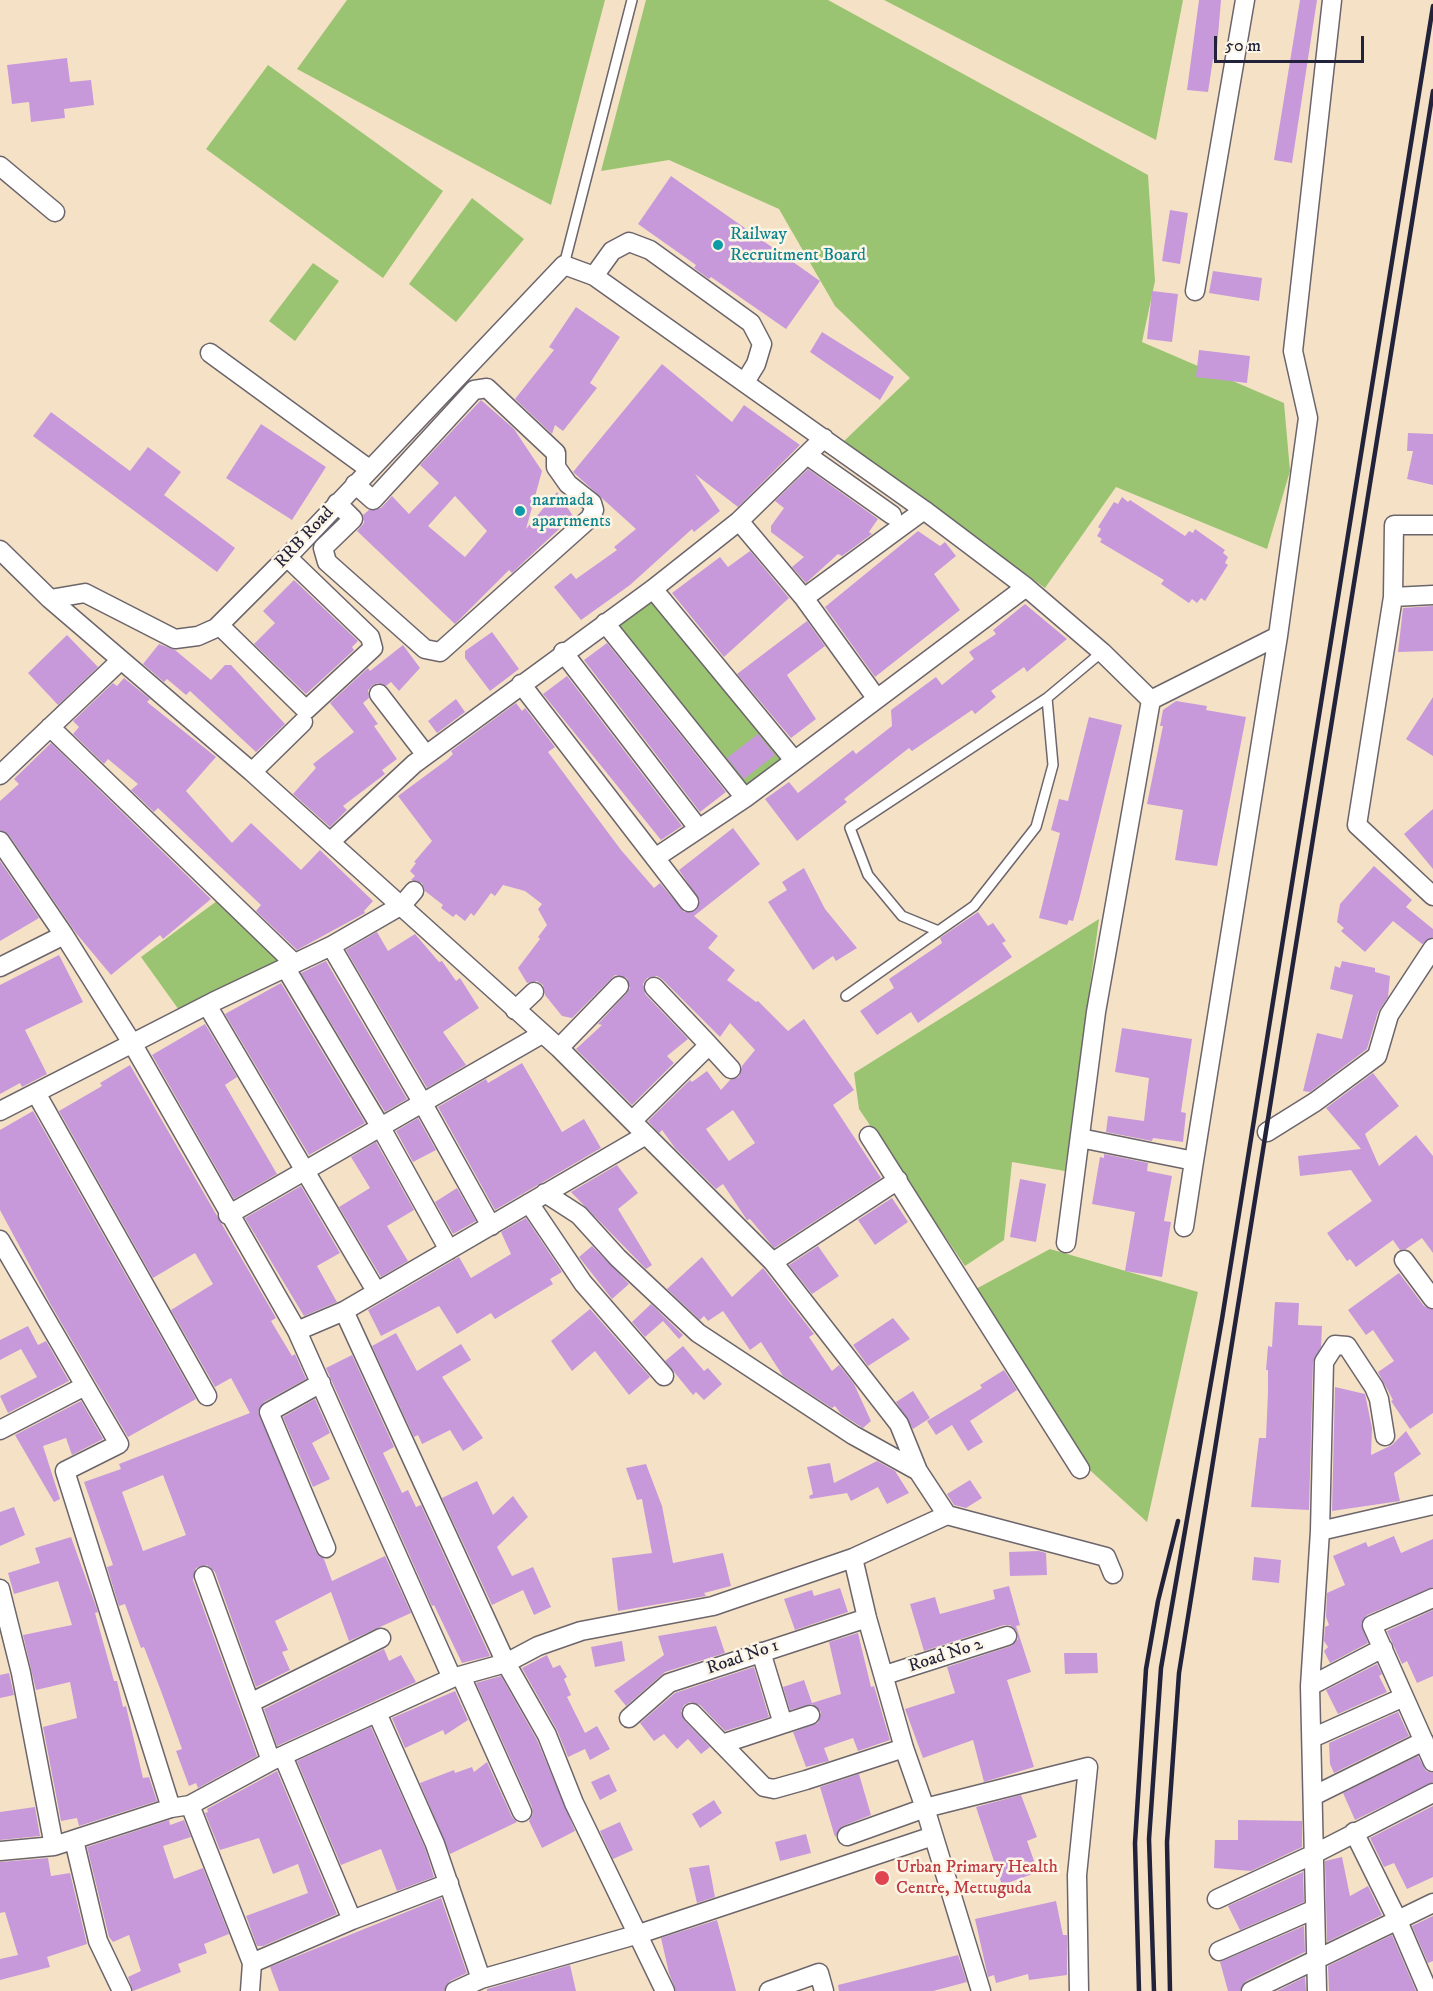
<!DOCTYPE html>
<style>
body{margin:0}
#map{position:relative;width:1433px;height:1991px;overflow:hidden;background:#f5e2c6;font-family:"IM FELL DW Pica",serif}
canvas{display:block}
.scale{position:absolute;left:1214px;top:36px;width:150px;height:27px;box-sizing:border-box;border:3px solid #22223b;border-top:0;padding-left:8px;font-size:18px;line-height:21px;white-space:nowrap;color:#22223b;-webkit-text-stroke:4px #fcf5e5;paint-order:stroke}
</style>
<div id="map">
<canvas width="1433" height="1991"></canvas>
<div class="scale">50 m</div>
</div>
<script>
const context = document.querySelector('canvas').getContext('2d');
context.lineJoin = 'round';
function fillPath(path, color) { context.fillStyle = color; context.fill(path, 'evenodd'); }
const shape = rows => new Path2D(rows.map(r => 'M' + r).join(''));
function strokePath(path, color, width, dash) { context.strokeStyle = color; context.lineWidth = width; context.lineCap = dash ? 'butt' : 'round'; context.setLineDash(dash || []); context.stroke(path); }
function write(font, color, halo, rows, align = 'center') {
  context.font = font + ' "IM FELL DW Pica",serif'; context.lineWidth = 5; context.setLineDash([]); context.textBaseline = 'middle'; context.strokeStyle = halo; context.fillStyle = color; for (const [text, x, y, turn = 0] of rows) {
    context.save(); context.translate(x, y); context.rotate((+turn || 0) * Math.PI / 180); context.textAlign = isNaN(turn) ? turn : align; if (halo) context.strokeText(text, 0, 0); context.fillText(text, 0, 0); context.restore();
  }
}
const green = shape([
 [347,0,605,0,551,205,297,69],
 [646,0,828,0,1148,175,1155,281,1142,342,1284,403,1290,471,1267,549,1116,487,1045,588,844,441,910,378,835,306,779,209,669,160,601,171],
 [884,0,1183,0,1156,140],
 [268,65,443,191,383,278,206,149],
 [472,198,524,239,456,322,409,284],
 [313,263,339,281,295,341,269,321],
 [653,589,794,760,745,798,605,623],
 [221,898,293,962,184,1017,141,957],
 [1099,919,1065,1171,1012,1162,1004,1240,965,1266,859,1109,854,1073],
 [1050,1249,1198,1292,1147,1522,1082,1463,974,1290]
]);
const building = shape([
 [1199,0,1221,0,1216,60,1213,59,1208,92,1187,90],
 [1300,0,1317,0,1292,163,1274,160],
 [67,58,70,82,91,80,94,105,64,109,65,118,31,122,29,102,12,104,7,65],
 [671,176,820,281,786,329,711,277,709,279,694,268,696,265,638,224],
 [1170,210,1188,213,1180,264,1162,261],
 [1213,271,1262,278,1259,301,1209,293],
 [1152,291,1178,294,1172,342,1147,339],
 [576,307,620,337,590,383,597,388,563,431,555,425,552,434,515,399,554,350,549,347],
 [822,332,894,377,880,400,810,352],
 [1199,350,1250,356,1247,383,1196,377],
 [662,364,732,422,744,405,800,445,738,507,695,474,720,511,694,532,692,529,630,585,581,620,554,587,571,573,576,579,617,550,614,547,636,529,573,472],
 [481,400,514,429,542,471,526,529,557,492,573,516,512,573,509,570,455,624,357,531,364,523,363,515,369,510,381,508,392,496,409,514,439,483,420,465],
 [455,496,487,531,465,557,428,526],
 [51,412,130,471,148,447,181,472,164,495,235,548,217,572,33,436],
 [261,424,326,467,292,520,226,478],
 [1408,433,1433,434,1433,485,1407,479,1413,451,1407,451],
 [808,469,878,519,869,532,872,534,842,556,838,554,806,583,792,567,804,557,771,532,771,526,784,508,775,501],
 [1122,497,1128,502,1130,500,1185,536,1189,531,1193,533,1195,529,1225,550,1223,553,1228,557,1225,563,1228,565,1205,601,1201,598,1197,603,1192,599,1189,603,1161,584,1164,580,1100,542,1102,539,1097,536,1101,529,1098,527,1114,502,1118,504],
 [918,531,940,546,945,542,956,556,934,574,960,610,875,677,825,607],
 [750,551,789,598,724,657,672,593,720,557,728,567],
 [294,580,358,641,352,647,354,650,306,694,254,644,275,623,263,611],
 [1025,604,1067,639,1027,672,1024,667,991,691,996,697,975,714,972,710,912,751,909,748,844,799,847,802,797,841,765,799,789,782,798,793,853,750,856,754,892,726,891,710,936,677,942,685,974,659,969,652,996,634,993,630],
 [1433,606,1433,651,1398,652,1403,608],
 [807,621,825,646,787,675,816,719,791,738,737,674],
 [492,632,519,669,490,691,465,658,465,651],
 [67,635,98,667,58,705,28,673],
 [607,643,726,792,700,812,584,660],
 [159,644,175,650,211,680,225,665,231,665,285,724,256,752,190,691,186,695,167,679,164,682,143,664],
 [403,645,420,668,399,691,391,682,386,686,378,683,373,685,368,690,369,698,363,703,378,724,374,726,397,759,382,770,385,774,343,806,347,810,330,827,293,794,316,768,313,764,354,732,330,703,368,668,370,671],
 [567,676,682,826,661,840,543,694],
 [124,678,150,699,147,702,216,757,186,791,232,843,251,823,301,870,320,850,373,901,364,911,365,913,297,950,256,911,261,905,158,808,154,812,131,790,138,784,108,759,104,764,73,734,79,727,73,721,113,683,117,686],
 [1433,697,1433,756,1406,739],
 [456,699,465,712,437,733,428,721],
 [1176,701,1207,706,1206,710,1246,717,1217,866,1175,860,1183,810,1147,804,1163,726,1160,726,1163,710],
 [516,703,522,711,525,708,555,747,548,752,621,850,654,888,660,883,684,912,695,911,700,901,679,870,733,828,760,864,694,916,718,936,708,948,735,970,727,980,756,1002,758,1001,788,1031,804,1019,854,1090,833,1105,881,1178,774,1248,750,1219,747,1220,723,1184,716,1189,675,1148,662,1130,659,1133,648,1121,690,1080,692,1082,707,1071,721,1090,730,1080,739,1077,742,1066,755,1050,730,1023,720,1037,662,979,657,976,647,978,643,984,645,994,688,1039,667,1056,674,1063,632,1105,576,1049,602,1025,598,1024,627,993,630,988,627,978,615,975,572,1018,562,1016,545,995,543,985,537,981,527,983,518,968,540,939,538,937,547,925,538,909,542,904,525,891,503,885,495,896,491,893,474,916,471,913,465,921,456,914,453,917,441,908,443,905,425,891,422,883,411,880,415,876,410,871,416,863,414,862,432,841,398,796,448,759,453,754,451,751],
 [733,1110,755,1143,729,1161,706,1129],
 [1089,717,1122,725,1080,896,1073,921,1069,920,1067,925,1039,918,1060,833,1051,830,1059,799,1068,801],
 [758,734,775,755,744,779,727,758],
 [51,743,211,899,163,939,160,935,111,975,76,933,9,835,0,830,0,801,19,784,14,779],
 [1433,809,1433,869,1404,834],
 [0,861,39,918,0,941],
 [1374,866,1412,900,1406,907,1433,929,1433,937,1422,944,1393,921,1365,952,1341,931,1344,928,1337,922,1340,904],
 [804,868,825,909,857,948,836,961,833,956,813,970,768,902,787,890,782,882],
 [978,912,988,926,993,923,1006,941,1002,943,1012,957,918,1023,911,1012,877,1035,860,1011,894,988,889,979,942,943,940,938],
 [377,932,388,951,415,934,439,962,442,961,456,981,460,978,479,1008,443,1032,466,1065,427,1088,346,950],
 [59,955,83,1002,25,1030,47,1074,22,1087,20,1083,0,1094,0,985],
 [326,961,407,1099,385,1112,301,973],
 [1342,961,1375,968,1375,972,1390,976,1388,997,1378,1012,1367,1049,1310,1092,1303,1091,1317,1033,1342,1039,1353,995,1330,989,1335,966,1340,968],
 [281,983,365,1123,309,1155,225,1014],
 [205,1024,237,1077,225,1085,277,1174,234,1199,152,1055],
 [1122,1028,1192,1039,1181,1112,1186,1113,1183,1142,1153,1138,1152,1141,1106,1132,1108,1116,1144,1121,1149,1078,1115,1072],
 [522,1063,562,1132,584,1119,601,1148,495,1210,438,1107,486,1079,488,1083],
 [130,1065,276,1318,271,1321,292,1356,295,1354,306,1379,264,1402,258,1412,316,1552,324,1559,332,1581,385,1556,411,1613,349,1641,331,1592,275,1621,288,1650,282,1652,290,1670,256,1687,215,1572,207,1565,196,1568,193,1580,257,1756,198,1788,196,1783,189,1786,176,1751,182,1749,161,1691,144,1647,141,1648,125,1604,119,1606,107,1567,113,1565,84,1482,121,1469,119,1464,250,1413,231,1378,215,1387,171,1310,213,1284,195,1253,153,1278,59,1111,102,1086,100,1083],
 [163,1475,186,1535,143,1551,122,1492],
 [1373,1073,1399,1106,1365,1134,1379,1166,1416,1135,1433,1156,1433,1253,1422,1238,1406,1249,1400,1250,1393,1240,1356,1267,1350,1259,1347,1261,1327,1233,1372,1201,1351,1170,1300,1176,1298,1156,1361,1149,1326,1108],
 [33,1111,196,1399,128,1437,51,1305,0,1210,0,1130],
 [418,1118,436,1150,413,1162,396,1131],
 [376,1142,414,1210,387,1226,408,1261,381,1277,339,1207,370,1188,351,1157],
 [1104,1154,1148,1163,1147,1171,1172,1176,1164,1221,1171,1222,1162,1277,1125,1271,1135,1212,1092,1204,1100,1157,1104,1158],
 [617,1165,638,1193,618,1209,652,1265,646,1269,571,1192],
 [1020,1179,1046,1184,1036,1242,1010,1237],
 [301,1186,340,1253,317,1266,337,1302,304,1316,245,1218],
 [457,1188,476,1221,453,1234,435,1202],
 [892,1198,908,1222,875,1245,858,1220],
 [526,1218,562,1272,550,1279,553,1284,495,1319,491,1313,457,1334,439,1306,381,1336,368,1310,459,1257,471,1278,511,1254,501,1232],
 [592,1246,629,1284,612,1299,579,1257],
 [818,1246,839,1276,812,1294,789,1265],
 [702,1257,732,1297,763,1268,814,1334,809,1337,832,1371,839,1365,854,1384,871,1421,863,1428,841,1414,835,1406,832,1408,783,1376,761,1342,750,1350,723,1311,708,1321,704,1316,700,1320,667,1289],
 [1399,1273,1424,1306,1433,1310,1433,1413,1410,1429,1391,1401,1393,1400,1378,1372,1394,1361,1373,1330,1366,1335,1348,1310],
 [1275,1302,1299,1303,1298,1325,1322,1326,1321,1347,1313,1362,1309,1510,1251,1507,1259,1438,1266,1438,1268,1392,1268,1370,1266,1370,1268,1346,1272,1347],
 [651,1304,683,1335,679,1339,663,1321,645,1337,632,1322],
 [590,1309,650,1377,629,1395,595,1351,572,1371,551,1341],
 [893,1318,910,1339,868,1366,853,1345],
 [28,1326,38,1345,46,1341,69,1381,8,1413,0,1396,37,1377,21,1349,0,1360,0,1340],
 [396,1333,417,1371,461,1344,471,1360,442,1377,483,1438,463,1451,450,1430,422,1444,418,1435,414,1437,372,1346],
 [683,1346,704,1371,708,1368,722,1384,704,1400,696,1392,693,1395,665,1361],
 [352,1355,394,1447,383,1453,402,1493,408,1490,416,1507,421,1505,490,1656,462,1663,434,1605,432,1606,326,1368],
 [1004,1370,1017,1390,970,1421,983,1442,968,1451,952,1425,936,1435,927,1421,982,1388,980,1385],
 [1335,1387,1365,1394,1372,1428,1371,1455,1392,1445,1406,1431,1421,1454,1394,1473,1400,1501,1332,1511],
 [913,1391,930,1418,913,1429,896,1402],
 [315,1399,330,1433,312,1443,330,1479,313,1487,283,1417],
 [81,1401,103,1439,72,1455,66,1438,43,1446,60,1499,54,1502,15,1435],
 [877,1461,895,1471,909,1493,887,1504,878,1487,851,1501,847,1493,810,1499,809,1496,813,1494,807,1467,830,1463,834,1483],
 [646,1464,662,1506,673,1563,723,1553,731,1586,704,1593,706,1596,618,1611,612,1558,652,1553,642,1499,637,1500,626,1468],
 [970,1480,982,1498,966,1508,954,1505,947,1494],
 [477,1481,493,1515,513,1496,528,1517,497,1547,512,1576,533,1567,551,1607,534,1615,523,1590,492,1605,442,1498],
 [14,1507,25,1535,0,1546,0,1512],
 [1394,1536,1401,1553,1433,1539,1433,1587,1367,1615,1361,1624,1368,1643,1330,1663,1324,1651,1328,1647,1324,1641,1325,1627,1329,1625,1326,1617,1327,1593,1345,1585,1333,1556,1366,1542,1368,1547],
 [71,1537,98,1612,95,1613,114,1681,117,1681,123,1707,126,1706,143,1778,149,1777,157,1801,79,1826,77,1818,61,1821,43,1727,77,1718,70,1682,36,1690,23,1635,72,1625,58,1581,14,1594,8,1573,40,1563,35,1548],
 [1039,1551,1046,1553,1047,1575,1010,1576,1009,1552],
 [1254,1557,1281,1560,1279,1583,1252,1580],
 [1009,1586,1020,1625,1016,1626,1031,1672,1007,1680,1034,1767,984,1782,973,1740,923,1758,905,1709,955,1693,947,1667,1011,1646,1018,1639,1017,1632,1010,1625,1004,1625,924,1651,910,1604,935,1597,940,1614,995,1599,993,1590],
 [840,1588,848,1612,795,1630,784,1599,812,1590,814,1596],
 [1433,1610,1433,1676,1417,1683,1407,1661,1402,1664,1387,1631],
 [716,1626,725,1653,665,1672,626,1706,614,1691,664,1655,658,1636],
 [858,1633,871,1687,874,1686,890,1740,858,1751,853,1738,824,1748,829,1761,806,1767,793,1732,818,1723,821,1712,812,1704,790,1710,783,1687,804,1680,812,1703,841,1694,829,1642],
 [622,1641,625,1661,595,1667,591,1647],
 [384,1649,389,1661,401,1655,416,1682,277,1746,264,1709],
 [1064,1653,1097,1653,1098,1673,1065,1674],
 [547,1655,553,1668,560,1665,567,1677,564,1679,571,1695,567,1697,585,1733,597,1726,610,1749,590,1760,585,1749,568,1757,557,1730,522,1668],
 [1377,1664,1382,1674,1379,1676,1387,1692,1338,1714,1326,1690],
 [754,1667,769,1717,725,1731,700,1705,690,1702,684,1705,681,1711,684,1720,710,1747,701,1754,688,1739,677,1749,664,1734,654,1741,640,1723,675,1693],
 [9,1673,14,1695,0,1698,0,1675],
 [501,1676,537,1740,575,1831,542,1848,529,1821,533,1814,532,1807,476,1683],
 [455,1691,468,1720,445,1735,443,1730,405,1748,392,1718],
 [1398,1712,1409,1736,1334,1773,1330,1764,1329,1743],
 [371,1727,425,1848,434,1877,397,1891,381,1849,341,1865,297,1761],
 [1418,1756,1426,1771,1433,1773,1433,1782,1355,1820,1343,1793],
 [487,1762,512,1817,517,1822,450,1854,420,1783,454,1770,455,1773,472,1767,474,1772],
 [277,1771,337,1914,263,1946,257,1946,246,1916,308,1893,298,1864,273,1874,259,1838,220,1850,205,1813,208,1812,207,1809],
 [609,1774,617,1791,600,1800,591,1782],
 [859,1774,871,1815,843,1826,835,1837,820,1787],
 [1021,1795,1037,1837,1027,1841,1038,1872,1002,1885,976,1807],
 [714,1800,722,1813,700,1828,692,1814],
 [1433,1806,1433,1877,1407,1889,1394,1863,1384,1867,1370,1838],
 [35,1807,40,1836,0,1840,0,1812],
 [169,1820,170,1825,184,1820,191,1837,163,1846,174,1879,203,1868,229,1934,204,1944,207,1953,178,1964,181,1972,133,1991,128,1977,141,1971,129,1935,113,1942,109,1937,87,1847],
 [1238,1820,1302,1821,1302,1847,1251,1871,1214,1868,1215,1840,1238,1840],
 [620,1822,633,1850,613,1859,600,1831],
 [806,1834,811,1853,780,1861,775,1842],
 [1342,1857,1350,1896,1368,1886,1382,1915,1327,1942,1325,1861],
 [48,1858,51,1876,70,1873,87,1944,47,1957,50,1967,0,1980,0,1959,18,1955,5,1912,0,1913,0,1862],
 [709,1865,715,1897,697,1903,689,1868],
 [1303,1872,1304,1902,1240,1930,1228,1906],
 [441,1898,467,1973,450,1981,444,1991,279,1991,270,1967],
 [1056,1901,1063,1935,1067,1935,1067,1975,1029,1980,1028,1974,996,1983,994,1975,988,1977,975,1919],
 [1433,1916,1433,1961,1428,1963,1412,1926],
 [717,1920,736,1991,676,1991,669,1973,661,1938],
 [1304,1926,1305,1952,1246,1981,1240,1991,1228,1991,1220,1962],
 [1392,1935,1416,1991,1329,1991,1328,1966],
 [958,1955,967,1982,933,1991,839,1991,838,1985],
 [570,1965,576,1991,487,1991,487,1989],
 [1305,1977,1306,1991,1277,1991]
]);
const service = shape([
 [564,265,632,0],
 [936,930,902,916,868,875,850,828,1047,698,1102,652],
 [846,996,974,906,1036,827,1053,765,1047,698]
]);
const minor = shape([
 [0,166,55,212],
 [594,276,612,251,629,242,650,250,751,323,762,344,756,364,745,382],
 [1195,291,1245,0],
 [210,353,369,469],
 [807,455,892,515],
 [337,503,353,519,323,548,327,562,425,649,440,652,590,518,594,510,592,503,568,484,556,467,556,453,487,388,474,390,373,500,355,484],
 [739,521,804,598,877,699],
 [1433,525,1394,525,1393,597,1357,825,1433,896],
 [0,550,50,599,252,772,559,1048,773,1262,899,1424,918,1471,947,1515],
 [653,589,794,760],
 [1393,597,1433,595],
 [804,598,924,510],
 [50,599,85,593,175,639,198,636,216,628,294,550,564,265,594,276,924,510,1026,587,1102,652,1151,700,1278,636],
 [605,623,745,798],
 [219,625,306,710,373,648,370,637,287,557],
 [563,652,698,828],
 [521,684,689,902],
 [379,694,426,755],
 [50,727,293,962],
 [252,772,303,722],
 [0,775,120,661],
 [0,841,64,935,132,1043,297,1331,452,1678],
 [330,842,414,764,653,589,739,521,824,438],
 [655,858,745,798,1026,587],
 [331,946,422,1102,491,1226],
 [0,967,64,935],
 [285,967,380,1126,449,1250],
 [207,1005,376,1291],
 [515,1010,534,992],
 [709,1045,731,1069],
 [559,1048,619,986],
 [36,1093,207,1396],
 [0,1111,213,1002,331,946,402,905,414,891],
 [632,1121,709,1045,654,987],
 [1267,1132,1315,1102,1377,1056,1389,1015,1433,948],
 [869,1136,1080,1469],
 [1080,1138,1194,1161,1184,1227],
 [1194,1161,1278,636,1308,418,1293,351,1332,0],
 [545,1193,579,1215,618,1258,698,1333,853,1435,918,1471],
 [529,1203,583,1283,664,1376],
 [228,1215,542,1034],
 [0,1240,119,1444,65,1471,171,1808],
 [1066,1243,1096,1012,1151,700],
 [1404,1260,1433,1299],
 [773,1262,898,1180],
 [344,1311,506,1663,547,1735,574,1803,665,1991],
 [297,1331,344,1311,646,1135],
 [321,1383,269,1412,326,1548],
 [0,1430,85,1386],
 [1320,1531,1433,1505],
 [853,1558,867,1618,904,1748,925,1808,981,1991],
 [204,1576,271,1761],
 [0,1589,21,1673,54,1846],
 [1433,1598,1372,1625,1433,1762],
 [761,1652,783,1724],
 [885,1675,1007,1636],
 [461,1676,522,1812],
 [1310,1686,1383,1648],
 [250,1703,381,1638],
 [377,1713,435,1844,481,1979],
 [692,1713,764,1787,774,1789,806,1780,904,1748],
 [629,1718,669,1683,867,1618],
 [1312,1738,1404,1697],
 [722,1744,810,1715],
 [283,1756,352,1920],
 [1313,1796,1424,1741],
 [190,1805,252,1963,250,1991],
 [1354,1832,1398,1921,1428,1991],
 [847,1836,925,1808,1088,1767,1077,1875,1079,1991],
 [74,1840,98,1941,122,1991],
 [0,1851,54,1846,171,1808,190,1805,271,1761,452,1678,506,1663,538,1646,581,1631,713,1606,853,1558,947,1515,1106,1557,1113,1574],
 [1217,1899,1314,1854,1433,1793],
 [1219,1951,1315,1909],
 [252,1963,352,1920,449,1883],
 [455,1991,481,1979,639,1934,933,1836],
 [769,1991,819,1973,824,1991],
 [1251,1991,1433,1903],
 [1317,1991,1310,1686,1320,1531,1324,1362,1335,1345,1347,1346,1374,1387,1379,1399,1385,1436]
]);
const rail = shape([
 [1139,1991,1135,1843,1146,1669,1158,1601,1178,1521],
 [1154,1991,1149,1839,1161,1668,1222,1319,1433,6],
 [1170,1991,1167,1842,1179,1673,1433,91]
]);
const markers = [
 [718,245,6,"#0f9aa8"],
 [520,511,6,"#0f9aa8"],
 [882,1878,8,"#e0444e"]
];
const cultureNames = [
 ["Railway",730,235],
 ["Recruitment Board",730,256],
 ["narmada",532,501],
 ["apartments",532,522]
];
const streetNames = [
 ["RRB Road",305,538,-47],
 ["Road No 2",946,1656,-18],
 ["Road No 1",743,1658,-19]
];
const healthNames = [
 ["Urban Primary Health",896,1868],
 ["Centre, Mettuguda",896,1889]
];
fillPath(green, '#9ac471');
fillPath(building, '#c799db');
strokePath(service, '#6c656c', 12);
strokePath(minor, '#6c656c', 21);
strokePath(service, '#fff', 9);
strokePath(minor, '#fff', 18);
strokePath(rail, '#22223b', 4.5);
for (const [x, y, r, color] of markers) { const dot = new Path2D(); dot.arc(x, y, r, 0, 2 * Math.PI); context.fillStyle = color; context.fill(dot); strokePath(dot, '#fcf5e5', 2); }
write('18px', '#0d838f', '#fcf5e5', cultureNames, 'left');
write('18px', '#22223b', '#fcf5e5', streetNames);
write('18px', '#be3a42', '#fcf5e5', healthNames, 'left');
</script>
